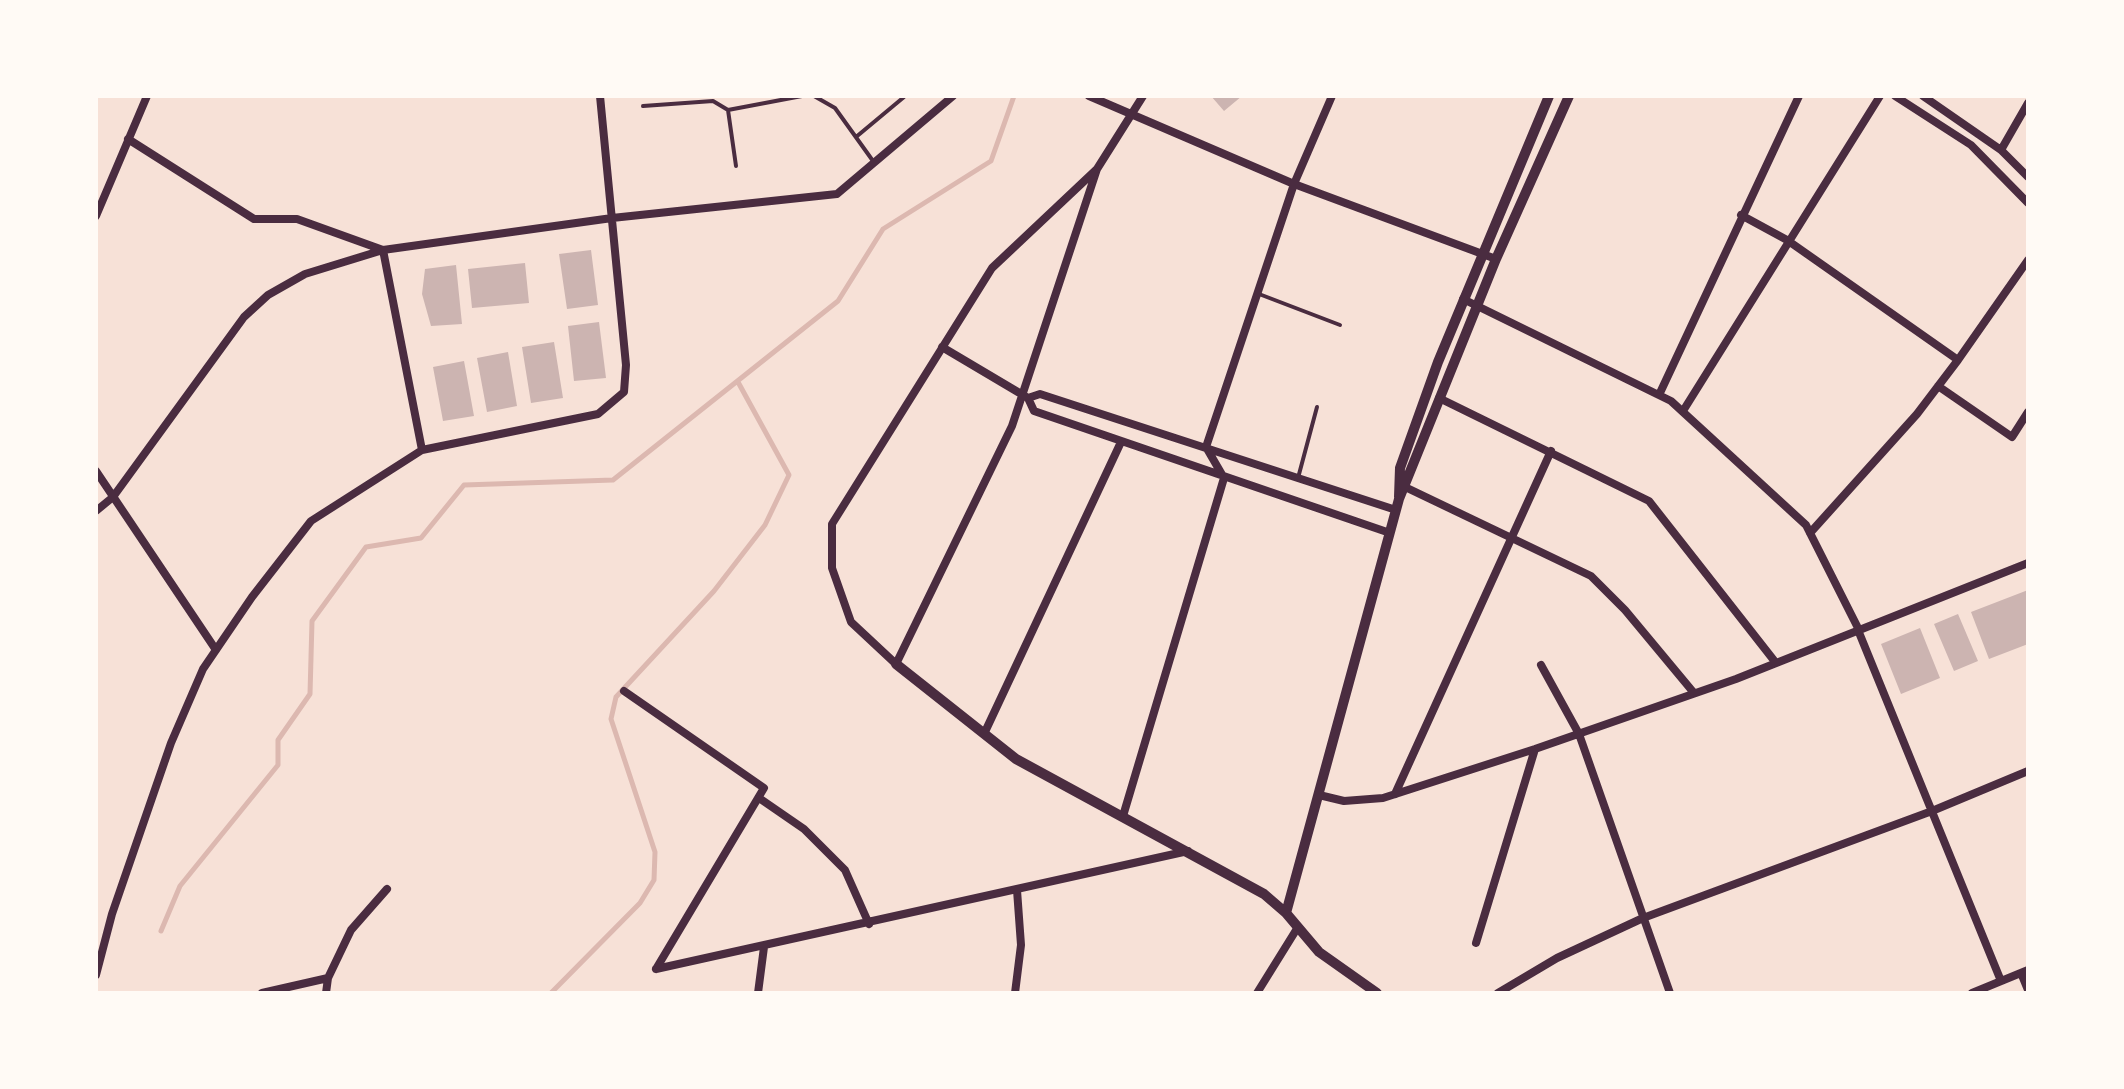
<!DOCTYPE html>
<style>
body{margin:0}
#map{position:relative;width:2124px;height:1089px;overflow:hidden;background:#f7e1d7;font-family:Quicksand,sans-serif}
canvas{display:block}
.frame{position:absolute;inset:0;border:98px solid #fffaf5;pointer-events:none}
</style>
<div id="map">
<canvas width="2124" height="1089"></canvas>
<div class="frame"></div>
</div>
<script>
const context = document.querySelector('canvas').getContext('2d');
context.lineJoin = 'round';
const shape = rows => new Path2D(rows.map(r => 'M' + r).join(''));
function strokePath(path, color, width, dash) { context.strokeStyle = color; context.lineWidth = width; context.lineCap = dash ? 'butt' : 'round'; context.setLineDash(dash || []); context.stroke(path); }
function fillPath(path, color) { context.fillStyle = color; context.fill(path, 'evenodd'); }
const stream = shape([
 [161,931,180,886,278,765,278,740,310,694,312,621,366,547,421,538,464,485,613,480,838,301,883,229,991,161,1014,96],
 [551,993,640,903,654,880,655,852,611,719,616,697,714,591,765,525,789,475,738,382]
]);
const building = shape([
 [1211,96,1242,96,1224,111],
 [591,250,598,305,567,309,559,254],
 [525,263,529,303,472,308,468,269],
 [456,265,462,324,431,326,422,294,425,269],
 [599,322,606,378,574,381,568,326],
 [554,342,563,398,531,403,522,347],
 [508,352,517,406,487,412,477,358],
 [464,361,474,416,443,421,433,367],
 [2028,590,2028,644,1989,659,1971,612],
 [1958,614,1978,661,1954,671,1934,624],
 [1920,628,1940,678,1901,694,1881,644]
]);
const service = shape([
 [814,96,835,108,873,161],
 [643,106,713,101,728,110,802,96],
 [728,110,736,166],
 [856,137,904,97],
 [1259,294,1340,325],
 [1298,478,1317,407]
]);
const minor = shape([
 [1089,96,1294,184,1496,259],
 [1895,96,1971,145,2028,203],
 [1923,96,2001,150,2028,177],
 [128,139,254,219,297,219,383,250,422,450],
 [2001,150,2028,103],
 [1097,169,992,268,832,524,832,568,851,622,896,664,1012,426,1097,169,1143,96],
 [1741,215,1787,240,1958,360,2028,260],
 [96,216,147,96],
 [1463,299,1671,401,1806,525,1859,630],
 [942,347,1028,398,1034,411,1390,533],
 [1938,386,2012,437,2028,412],
 [1659,395,1799,96],
 [1028,398,1040,394,1396,510],
 [1439,398,1649,501,1776,663],
 [1683,411,1880,96],
 [96,471,216,650],
 [1405,487,1591,576,1625,610,1694,693],
 [96,511,113,497,244,317,268,295,305,274,383,250,612,218,837,194,953,96],
 [1810,533,1917,414,1958,360],
 [1858,630,2001,981],
 [1541,665,1579,734,1670,993],
 [624,691,764,788,656,969],
 [984,734,1121,442],
 [1395,794,1551,451],
 [1319,795,1344,801,1383,798,1535,749,1736,679,2028,563],
 [759,798,804,829,845,870,869,924],
 [1123,816,1224,478,1206,447,1294,184,1332,96],
 [1476,943,1535,749],
 [656,969,1188,851],
 [2021,973,2028,990],
 [96,975,112,914,171,743,203,669,252,597,311,521,422,450,598,414,624,392,626,365,600,96],
 [328,978,351,930,387,889],
 [262,993,328,978,326,993],
 [758,993,764,947],
 [1015,993,1021,945,1017,890],
 [1257,993,1298,927],
 [1498,993,1557,958,1643,918,1932,811,2028,771],
 [1972,993,2028,970]
]);
const tertiary = shape([
 [1399,497,1400,468,1438,362,1549,96],
 [896,664,1016,759,1264,894,1286,913,1319,952,1377,993],
 [1286,913,1399,499,1496,259,1569,96]
]);
strokePath(stream, '#dcb8b0', 5);
fillPath(building, '#ccb4b1');
strokePath(service, '#4a2c40', 4);
strokePath(minor, '#4a2c40', 8);
strokePath(tertiary, '#4a2c40', 10);
</script>
